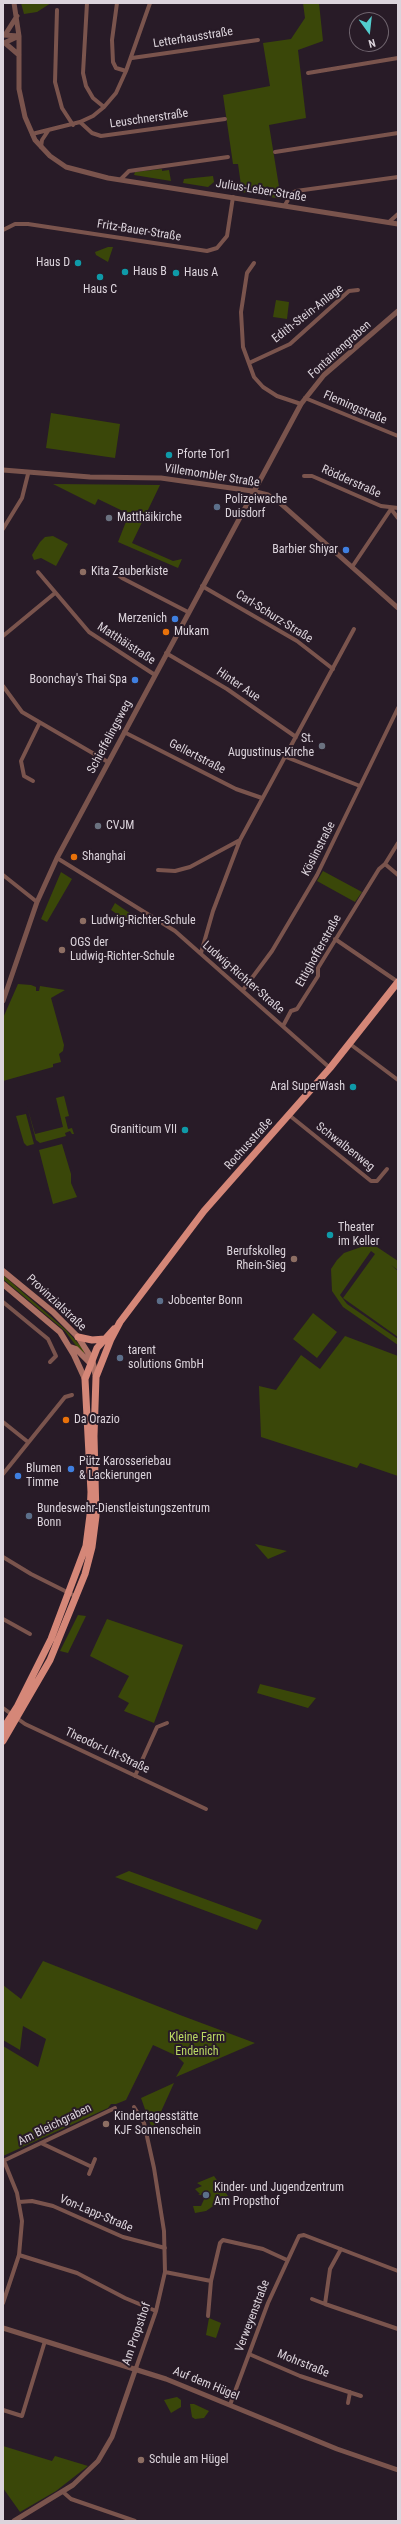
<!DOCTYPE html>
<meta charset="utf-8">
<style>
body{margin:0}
#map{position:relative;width:401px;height:2524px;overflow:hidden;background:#281b27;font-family:"Roboto Condensed",sans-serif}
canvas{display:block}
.frame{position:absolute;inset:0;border:4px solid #dcd4dc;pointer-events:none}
.north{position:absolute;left:349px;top:12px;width:40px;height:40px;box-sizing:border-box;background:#281b27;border:1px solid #70656f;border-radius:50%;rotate:165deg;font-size:11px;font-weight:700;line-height:16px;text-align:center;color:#dcd4dc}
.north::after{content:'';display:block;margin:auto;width:14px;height:18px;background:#52cdce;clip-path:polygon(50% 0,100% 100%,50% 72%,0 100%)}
</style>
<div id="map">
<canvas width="401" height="2524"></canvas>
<div class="frame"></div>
<div class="north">N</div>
</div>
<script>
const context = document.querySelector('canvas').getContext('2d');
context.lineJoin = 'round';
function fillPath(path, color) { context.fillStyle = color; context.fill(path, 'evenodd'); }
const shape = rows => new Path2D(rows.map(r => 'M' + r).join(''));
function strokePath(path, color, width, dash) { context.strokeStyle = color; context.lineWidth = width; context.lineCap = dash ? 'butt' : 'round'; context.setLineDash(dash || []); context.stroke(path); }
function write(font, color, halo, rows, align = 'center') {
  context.font = font + ' "Roboto Condensed",sans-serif'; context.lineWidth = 4; context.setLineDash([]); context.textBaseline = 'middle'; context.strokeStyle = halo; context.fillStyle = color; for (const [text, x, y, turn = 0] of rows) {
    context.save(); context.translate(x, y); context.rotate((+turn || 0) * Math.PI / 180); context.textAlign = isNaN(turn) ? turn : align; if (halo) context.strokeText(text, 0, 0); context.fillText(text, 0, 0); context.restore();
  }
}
const green = shape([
 [21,3,51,3,37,12,24,14],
 [303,3,319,3,323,41,298,50,306,118,269,125,281,199,242,192,238,164,233,164,223,95,270,86,263,43,291,39,305,18],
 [162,169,162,171,169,170,171,181,134,175,135,172],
 [213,176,214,182,208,187,183,183,184,179],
 [108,247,113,247,108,262,96,255,95,252],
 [276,300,289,302,287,319,273,317],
 [51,413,120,424,115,458,46,448],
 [53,484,160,485,132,543,173,561,182,559,178,568,118,542,129,514,98,499,95,505],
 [53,536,68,544,56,566,41,558,34,560,32,555,40,542,45,537],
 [323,871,362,892,355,902,317,881],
 [61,872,72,879,47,922,41,919],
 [115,903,131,914,122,928,112,922,117,914,111,910],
 [18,984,31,985,36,987,36,991,39,991,40,986,65,990,51,998,64,1045,63,1051,59,1054,61,1062,53,1064,53,1067,3,1081,3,1018],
 [64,1096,69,1116,65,1117,68,1129,72,1128,74,1134,72,1134,70,1131,65,1133,66,1136,40,1143,36,1140,27,1106,35,1134,63,1127,56,1098],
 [26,1114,34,1144,27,1146,24,1143,16,1116],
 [62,1144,71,1174,71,1183,77,1197,53,1204,39,1150],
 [368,1241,398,1261,398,1270,391,1265,398,1271,398,1337,343,1298,375,1254,371,1251,340,1295,347,1304,398,1339,398,1345,343,1307,332,1291,331,1269,337,1260,344,1253,364,1246],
 [3,1275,66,1330,85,1351,83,1355,65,1331,3,1279],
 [313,1313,337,1332,317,1358,293,1339],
 [345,1336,398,1356,398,1476,360,1463,357,1468,261,1437,259,1386,276,1390,301,1355,320,1369],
 [255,1544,287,1551,268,1559],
 [78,1615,86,1616,68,1653,60,1651],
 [107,1619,183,1645,154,1723,124,1711,129,1703,118,1697,129,1676,90,1656],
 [260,1684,316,1698,308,1708,257,1693],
 [129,1871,262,1920,257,1930,115,1877],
 [43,1961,180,2015,255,2043,176,2077,184,2063,177,2056,153,2045,126,2100,116,2104,111,2104,108,2108,3,2156,3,2046,38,2067,46,2039,23,2026,20,2050,3,2040,3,1985,21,1999],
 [174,2083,154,2127,151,2126,141,2098],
 [214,2176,228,2196,206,2211,195,2213,193,2206,201,2206,206,2195,198,2195,200,2194,195,2189,202,2186,197,2183],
 [209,2318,221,2323,216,2338,206,2335],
 [177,2397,181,2400,181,2407,171,2413,164,2400],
 [190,2404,194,2404,209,2411,204,2418,195,2419,192,2417],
 [3,2446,52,2461,55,2456,88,2466,56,2491,20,2512,3,2488]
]);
const minor = shape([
 [87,3,83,73,86,86,93,98,104,107],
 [117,3,112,40,113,62,116,68,126,71],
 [57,10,55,82,62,108,73,125],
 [132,58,258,40],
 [308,73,398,58],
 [80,122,92,133,101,136,225,119],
 [32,134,80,122,93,116,104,107,116,93,126,71,150,3],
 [41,147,42,140,48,131],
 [275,152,398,133],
 [120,180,129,171,228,157],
 [285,205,292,193,296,191,398,177],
 [389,222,398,214],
 [3,230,15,224,28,224,207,251,217,248,227,236,233,197],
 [254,263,247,273,241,312,243,347,254,377,263,387,277,396,301,404],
 [249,363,290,344,349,291,358,290],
 [305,398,398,436],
 [304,476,312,476,381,506,398,508],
 [391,509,398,518],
 [3,529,22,498,28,474],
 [352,567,391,509],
 [38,572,89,632,155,675],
 [114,572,122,578,188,612],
 [202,586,297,641,333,669],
 [3,636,55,593],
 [166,653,227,689,296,737],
 [3,686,22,712,108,762],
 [124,732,236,789,262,798],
 [286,757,360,786],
 [33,781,24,776,21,761,39,724],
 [57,858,175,931,330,1068],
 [385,864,398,875],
 [158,870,175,871,190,867,240,840],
 [3,875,37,902],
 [335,939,398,982],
 [201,953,213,911,240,840,354,629],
 [243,990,272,951,317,875,398,708],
 [283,1026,291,1011,297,1009,318,976,318,968,379,869,385,864,398,843],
 [350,1044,398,1080],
 [289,1115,371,1181,377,1181,387,1169],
 [3,1302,48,1339,56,1356,50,1362],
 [3,1422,28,1442],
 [3,1474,65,1397,72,1395],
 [3,1557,31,1574,77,1597],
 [3,1619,30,1634],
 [3,1708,25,1724,206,1809],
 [135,1776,157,1727,167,1723],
 [134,2107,144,2123,154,2168,164,2231,165,2272,156,2311,136,2368],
 [41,2143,92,2167],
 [3,2161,115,2108],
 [89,2174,95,2159],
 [19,2202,32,2201,53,2206,123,2237,165,2248],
 [341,2249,330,2269,325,2304,398,2329],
 [19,2255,77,2273,125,2298,156,2311],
 [165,2272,211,2281],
 [312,2299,325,2304],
 [3,2303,19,2255,22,2221,17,2193,4,2161],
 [208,2316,211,2281,220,2243,223,2240,263,2249,287,2260],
 [249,2354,300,2376,361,2396],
 [348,2403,350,2392],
 [230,2405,268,2303,299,2236,304,2235,398,2271],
 [3,2410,22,2416,45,2341],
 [63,2492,71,2499,135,2521]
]);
const tertiary = shape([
 [14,3,19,36,19,89,25,117,35,140,50,156,66,167,108,178,398,224],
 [3,35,19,36],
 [5,35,17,16],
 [4,43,19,36],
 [5,43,19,55],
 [3,470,90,477,161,478,252,491,268,495,280,503,398,608],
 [3,1001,37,902,57,858,301,404,324,375,398,311],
 [3,2328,166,2379,337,2449,398,2470],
 [14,2521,73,2485,98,2461,112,2437,136,2368]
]);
const secondary = shape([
 [3,1271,53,1312,78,1337,92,1359,96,1377],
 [3,1284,60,1332,74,1355,85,1379],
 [70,1347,76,1349,90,1363]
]);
const primary = shape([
 [78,1337,92,1340,105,1339],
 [3,1729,17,1707,51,1639,86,1546,90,1515,91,1492,85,1379,97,1348,114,1329],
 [3,1741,50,1660,85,1574,92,1547,96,1516,94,1436,96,1377,111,1339,120,1322,204,1211,330,1068,398,982]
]);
const markers = [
 [78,263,4,"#0f9aa8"],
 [125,272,4,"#0f9aa8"],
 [176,273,4,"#0f9aa8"],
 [100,277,4,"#0f9aa8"],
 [169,455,4,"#0f9aa8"],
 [217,507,4,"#5c6f8a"],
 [109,518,4,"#6b7280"],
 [346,550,4,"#3f7fe0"],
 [83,572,4,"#8d6e63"],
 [175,619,4,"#3f7fe0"],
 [166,632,4,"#e8710a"],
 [135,680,4,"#3f7fe0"],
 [322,746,4,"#6b7280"],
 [98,826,4,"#6b7280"],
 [74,857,4,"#e8710a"],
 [83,921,4,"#8d6e63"],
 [62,950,4,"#8d6e63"],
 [353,1087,4,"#0f9aa8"],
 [185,1130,4,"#0f9aa8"],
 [330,1235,4,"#0f9aa8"],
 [294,1259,4,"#8d6e63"],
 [160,1301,4,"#5c6f8a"],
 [120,1358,4,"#5c6f8a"],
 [66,1420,4,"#e8710a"],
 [71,1469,4,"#3f7fe0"],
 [18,1476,4,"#3f7fe0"],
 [29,1516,4,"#5c6f8a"],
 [106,2124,4,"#8d6e63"],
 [206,2195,4,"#5c6f8a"],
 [141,2460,4,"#8d6e63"]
];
const streetNames = [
 ["Letterhausstraße",193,38,-9],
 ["Leuschnerstraße",149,119,-8],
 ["Julius-Leber-Straße",261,191,9],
 ["Fritz-Bauer-Straße",139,231,9],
 ["Edith-Stein-Anlage",308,314,-38],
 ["Fontainengraben",340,350,-42],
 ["Flemingstraße",355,408,23],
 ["Villemombler Straße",212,476,9],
 ["Rödderstraße",351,482,24],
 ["Carl-Schurz-Straße",274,617,32],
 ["Matthäistraße",126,644,33],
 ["Hinter Aue",238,685,34],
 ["Schieffelingsweg",110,737,-62],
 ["Gellertstraße",197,757,27],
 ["Köslinstraße",319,849,-63],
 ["Ettighofferstraße",319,951,-61],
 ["Ludwig-Richter-Straße",243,978,41],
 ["Rochusstraße",249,1144,-48],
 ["Schwalbenweg",345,1147,38],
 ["Provinzialstraße",56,1303,43],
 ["Theodor-Litt-Straße",107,1751,25],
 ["Am Bleichgraben",55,2125,-26],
 ["Von-Lapp-Straße",96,2214,23],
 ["Verweyenstraße",253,2316,-69],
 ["Am Propsthof",137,2334,-71],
 ["Mohrstraße",303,2364,22],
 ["Auf dem Hügel",206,2384,22]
];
const poiNames = [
 ["Haus D",70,263,"right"],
 ["Haus B",133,272],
 ["Haus A",184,273],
 ["Haus C",100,290,"center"],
 ["Pforte Tor1",177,455],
 ["Polizeiwache",225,500],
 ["Duisdorf",225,514],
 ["Matthäikirche",117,518],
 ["Barbier Shiyar",338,550,"right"],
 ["Kita Zauberkiste",91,572],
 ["Merzenich",167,619,"right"],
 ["Mukam",174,632],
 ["Boonchay's Thai Spa",127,680,"right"],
 ["St.",314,739,"right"],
 ["Augustinus-Kirche",314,753,"right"],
 ["CVJM",106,826],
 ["Shanghai",82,857],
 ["Ludwig-Richter-Schule",91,921],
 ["OGS der",70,943],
 ["Ludwig-Richter-Schule",70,957],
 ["Aral SuperWash",345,1087,"right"],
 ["Graniticum VII",177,1130,"right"],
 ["Theater",338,1228],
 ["im Keller",338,1242],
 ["Berufskolleg",286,1252,"right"],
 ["Rhein-Sieg",286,1266,"right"],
 ["Jobcenter Bonn",168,1301],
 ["tarent",128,1351],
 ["solutions GmbH",128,1365],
 ["Da Orazio",74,1420],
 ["Pütz Karosseriebau",79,1462],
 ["& Lackierungen",79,1476],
 ["Blumen",26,1469],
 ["Timme",26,1483],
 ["Bundeswehr-Dienstleistungszentrum",37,1509],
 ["Bonn",37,1523],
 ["Kindertagesstätte",114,2117],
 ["KJF Sonnenschein",114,2131],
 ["Kinder- und Jugendzentrum",214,2188],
 ["Am Propsthof",214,2202],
 ["Schule am Hügel",149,2460]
];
const parkNames = [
 ["Kleine Farm",197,2038],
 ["Endenich",197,2052]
];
fillPath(green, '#3a4709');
strokePath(minor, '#7a544d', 4);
strokePath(tertiary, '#7a544d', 5);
strokePath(secondary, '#ad7165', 6);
strokePath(primary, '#d58778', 7);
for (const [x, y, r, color] of markers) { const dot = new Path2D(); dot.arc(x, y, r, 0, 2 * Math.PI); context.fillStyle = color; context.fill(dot); strokePath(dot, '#281b27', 1.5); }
write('12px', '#dcd4dc', '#281b27', streetNames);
write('12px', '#dcd4dc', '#281b27', poiNames, 'left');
write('12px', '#bad863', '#281b27', parkNames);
</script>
